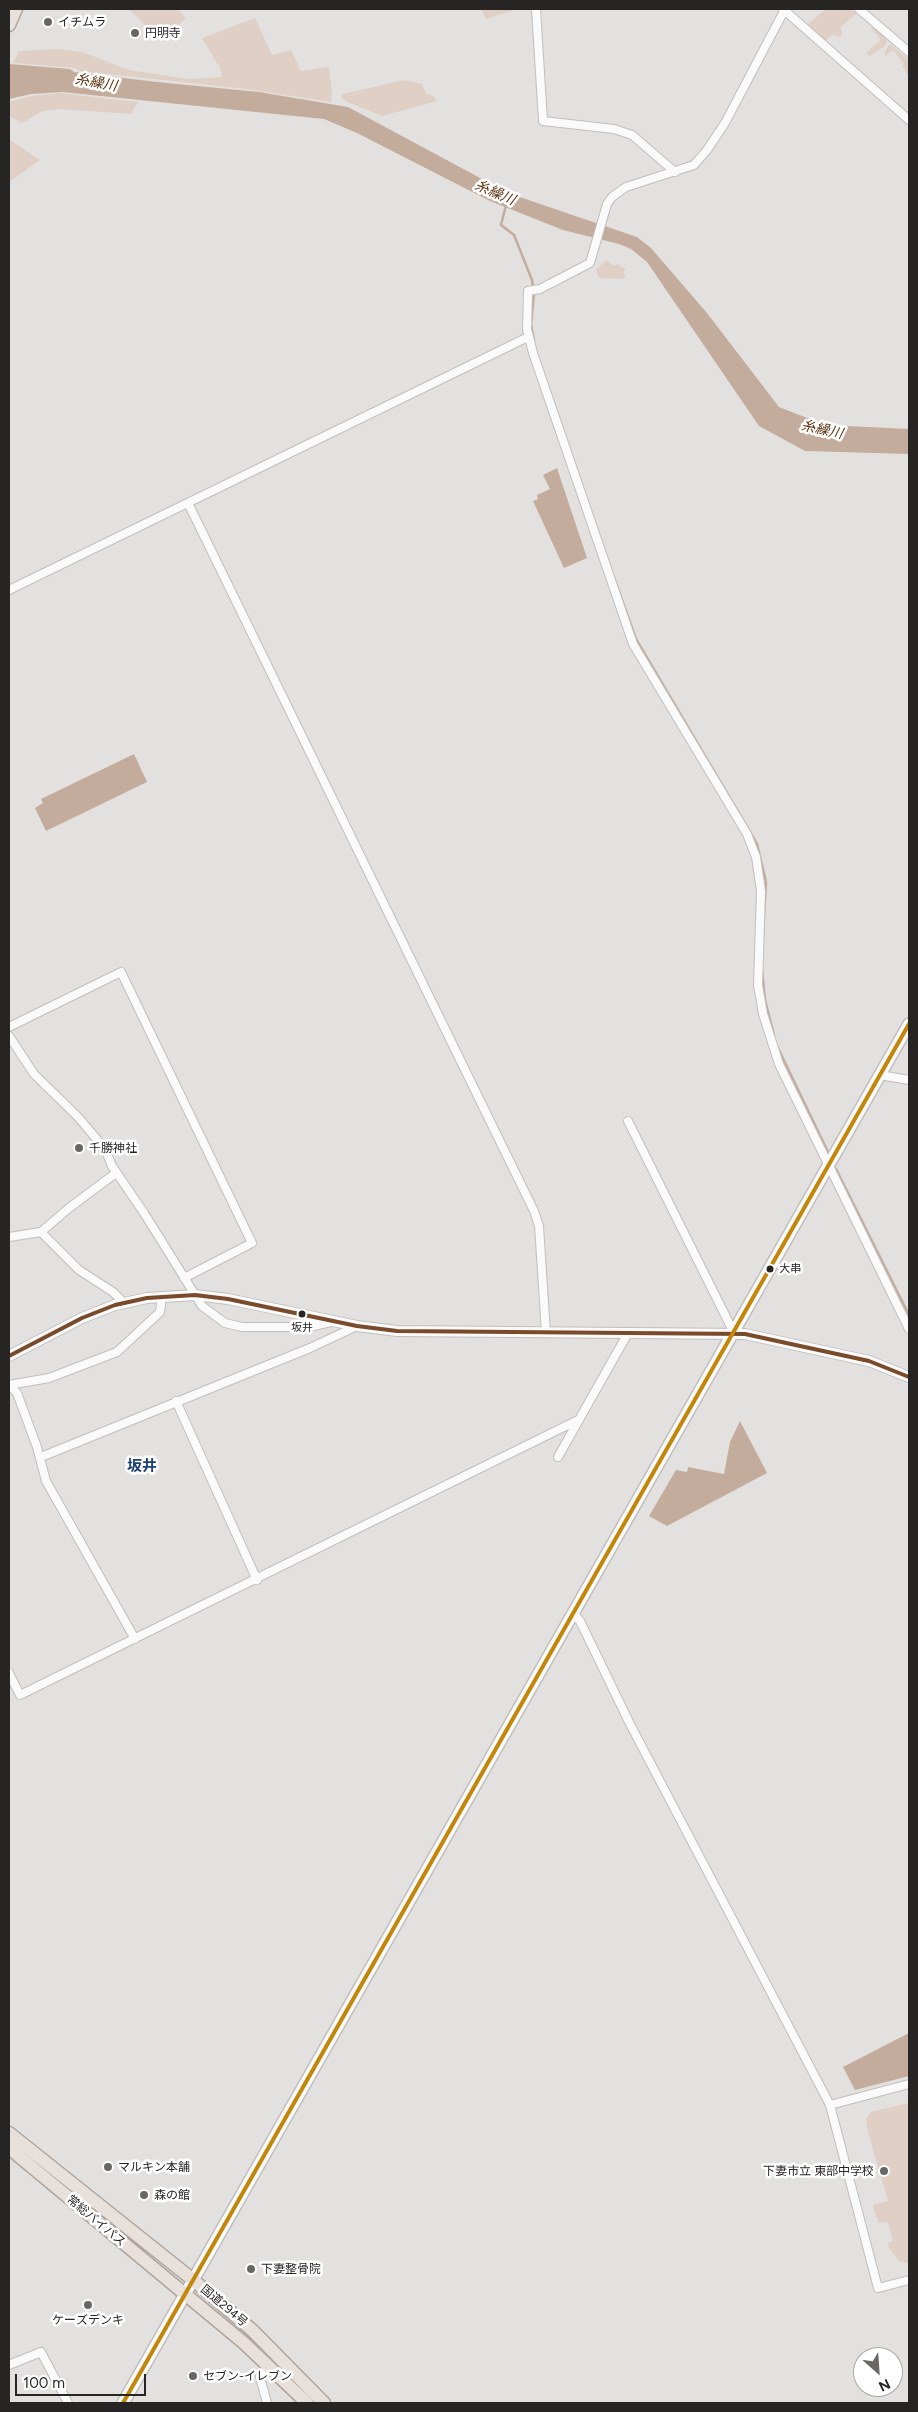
<!DOCTYPE html>
<meta charset="utf-8">
<style>
body{margin:0}
#map{position:relative;width:918px;height:2412px;overflow:hidden;background:#e3e1df;font-family:Figtree,sans-serif}
canvas{display:block}
.frame{position:absolute;inset:0;border:10px solid #272524;pointer-events:none}
.north{position:absolute;left:853px;top:2347px;width:50px;height:50px;box-sizing:border-box;background:#fff;border:1px solid #a9a8a7;border-radius:50%;rotate:154deg;font-size:14px;font-weight:700;line-height:20px;text-align:center;color:#272524}
.north::after{content:'';display:block;margin:auto;width:18px;height:22px;background:#696765;clip-path:polygon(50% 0,100% 100%,50% 72%,0 100%)}
.scale{position:absolute;left:15px;top:2374px;width:131px;height:22px;box-sizing:border-box;border:2px solid #272524;border-top:0;padding-left:6px;font-size:15px;line-height:18px;white-space:nowrap;color:#272524;-webkit-text-stroke:4px #fff;paint-order:stroke}
</style>
<div id="map">
<canvas width="918" height="2412"></canvas>
<div class="frame"></div>
<div class="north">N</div>
<div class="scale">100 m</div>
</div>
<script>
const context = document.querySelector('canvas').getContext('2d');
context.lineJoin = 'round';
function fillPath(path, color) { context.fillStyle = color; context.fill(path, 'evenodd'); }
const shape = rows => new Path2D(rows.map(r => 'M' + r).join(''));
function strokePath(path, color, width, dash) { context.strokeStyle = color; context.lineWidth = width; context.lineCap = dash ? 'butt' : 'round'; context.setLineDash(dash || []); context.stroke(path); }
function write(font, color, halo, rows, align = 'center') {
  context.font = font + ' Figtree,"Noto Sans JP",sans-serif'; context.lineWidth = 5; context.setLineDash([]); context.textBaseline = 'middle'; context.strokeStyle = halo; context.fillStyle = color; for (const [text, x, y, turn = 0] of rows) {
    context.save(); context.translate(x, y); context.rotate((+turn || 0) * Math.PI / 180); context.textAlign = isNaN(turn) ? turn : align; if (halo) context.strokeText(text, 0, 0); context.fillText(text, 0, 0); context.restore();
  }
}
const green = shape([
 [129,9,178,9,186,19,159,39],
 [481,9,517,9,486,19],
 [826,9,852,9,857,13,841,27,842,36,837,37,834,34,825,41,807,25],
 [255,18,272,55,291,50,301,71,329,67,332,91,331,102,246,89,80,71,75,68,13,63,19,51,59,49,82,52,129,70,188,79,222,77,220,68,202,38],
 [874,26,887,40,885,46,870,56,866,53,881,40,871,28],
 [890,44,908,59,909,74,907,74,902,66,904,64,893,50,885,56,885,51],
 [404,80,422,84,426,93,433,96,437,101,382,116,347,102,341,97,343,94],
 [60,93,111,99,138,102,131,114,59,109,43,111,22,123,9,116,9,102,31,96],
 [10,140,40,160,9,182,9,141],
 [606,260,615,266,617,264,626,269,623,273,626,275,623,279,599,278,596,270],
 [909,2103,909,2264,899,2261,889,2248,888,2243,893,2241,888,2222,878,2223,873,2205,888,2201,868,2132,866,2119,871,2112]
]);
const water = shape([
 [9,64,70,69,74,72,157,82,259,92,348,107,508,193,637,237,651,248,707,313,779,407,825,425,909,429,909,454,805,451,759,426,647,262,631,249,619,244,563,230,490,201,357,133,324,119,62,92,31,94,9,99],
 [557,468,587,558,564,568,533,501,538,499,537,495,550,489,543,475],
 [134,754,147,782,46,831,35,808,43,803,41,799],
 [740,1421,767,1473,667,1526,649,1516,676,1470,687,1472,688,1467,724,1474,730,1442],
 [909,2033,909,2076,855,2090,843,2067]
]);
const stream = shape([
 [506,205,501,225,514,235,532,280,534,294,531,324,534,341],
 [613,575,636,639,757,844,766,882,763,934],
 [762,969,765,1000,774,1035],
 [778,1048,828,1152],
 [836,1169,909,1315]
]);
const minor = shape([
 [536,9,543,121,614,129,632,135,675,172],
 [783,9,909,120],
 [785,9,725,123,707,150,694,165,626,187,612,197,607,204,590,263,540,289,528,291,527,329,533,353,633,644,747,834,756,857,761,891,758,985,763,1014,779,1064,909,1329],
 [859,9,909,52],
 [188,503,534,1211,539,1226,546,1333],
 [9,590,528,337],
 [9,1027,121,972,252,1243,184,1278],
 [9,1036,34,1074,78,1117,105,1149,112,1166,144,1213,202,1306,225,1323,242,1327,309,1327,331,1322],
 [880,1075,909,1080],
 [628,1121,734,1333],
 [41,1232,79,1270,113,1292,124,1303],
 [9,1237,41,1232,69,1208,116,1173],
 [9,1385,49,1378,117,1352,160,1312,162,1296],
 [10,1386,17,1393,37,1447,46,1481,135,1639],
 [176,1401,257,1580],
 [41,1457,310,1348,357,1326],
 [558,1457,628,1333],
 [573,1613,580,1621,630,1724,830,2105],
 [9,1673,20,1695,578,1420],
 [909,2084,830,2105,878,2288,909,2280],
 [9,2365,41,2352,68,2403],
 [267,2403,260,2377,268,2365]
]);
const tertiary = shape([
 [9,1356,82,1318,115,1305,147,1298,195,1295,228,1299,357,1326,397,1331,745,1334,869,1361,909,1377]
]);
const secondary = shape([
 [123,2403,909,1024]
]);
const trunk = shape([
 [9,25,16,9],
 [9,2133,192,2279,252,2330,324,2403],
 [9,2148,244,2343,307,2403]
]);
const bus1 = shape([
 [9,1356,82,1318,115,1305,147,1298,195,1295,228,1299,357,1326,397,1331,745,1334,869,1361,909,1377]
]);
const bus2 = shape([
 [123,2403,909,1024]
]);
const markers = [
 [48,22,5,"#696765"],
 [135,33,5,"#696765"],
 [79,1148,5,"#696765"],
 [770,1269,4.5,"#272524"],
 [302,1314,4.5,"#272524"],
 [108,2167,5,"#696765"],
 [884,2171,5,"#696765"],
 [144,2195,5,"#696765"],
 [251,2269,5,"#696765"],
 [88,2305,5,"#696765"],
 [193,2376,5,"#696765"]
];
const busNames = [
 ["大串",779,1269],
 ["坂井",302,1328,"center"]
];
const poiNames = [
 ["イチムラ",58,22],
 ["円明寺",145,33],
 ["千勝神社",89,1148],
 ["マルキン本舗",118,2167],
 ["下妻市立 東部中学校",874,2171,"right"],
 ["森の館",154,2195],
 ["下妻整骨院",261,2269],
 ["ケーズデンキ",88,2320,"center"],
 ["セブン-イレブン",203,2376]
];
const streetNames = [
 ["常総バイパス",96,2221,40],
 ["国道294号",224,2306,40]
];
const waterNames = [
 ["糸繰川",96,83,10],
 ["糸繰川",495,193,23],
 ["糸繰川",822,430,12]
];
const quarterNames = [
 ["坂井",142,1467]
];
fillPath(green, '#dfcfc5');
fillPath(water, '#c4ac9c');
strokePath(stream, '#c4ac9c', 2.5);
strokePath(minor, '#c0bfbd', 10);
strokePath(tertiary, '#c0bfbd', 12);
strokePath(secondary, '#c0bfbd', 14);
strokePath(trunk, '#afa59e', 15);
strokePath(minor, '#fbfafa', 8);
strokePath(tertiary, '#fbfafa', 10);
strokePath(secondary, '#fbfafa', 11);
strokePath(trunk, '#e8e0db', 12);
strokePath(bus1, '#7a4b2a', 4);
strokePath(bus2, '#c38609', 4);
for (const [x, y, r, color] of markers) { const dot = new Path2D(); dot.arc(x, y, r, 0, 2 * Math.PI); context.fillStyle = color; context.fill(dot); strokePath(dot, '#fff', 2); }
write('11px', '#272524', '#fff', busNames, 'left');
write('12px', '#272524', '#fff', poiNames, 'left');
write('12px', '#272524', '#fff', streetNames);
write('italic 14px', '#5f3210', '#fff', waterNames);
write('bold 15px', '#1c4176', '#fff', quarterNames);
</script>
